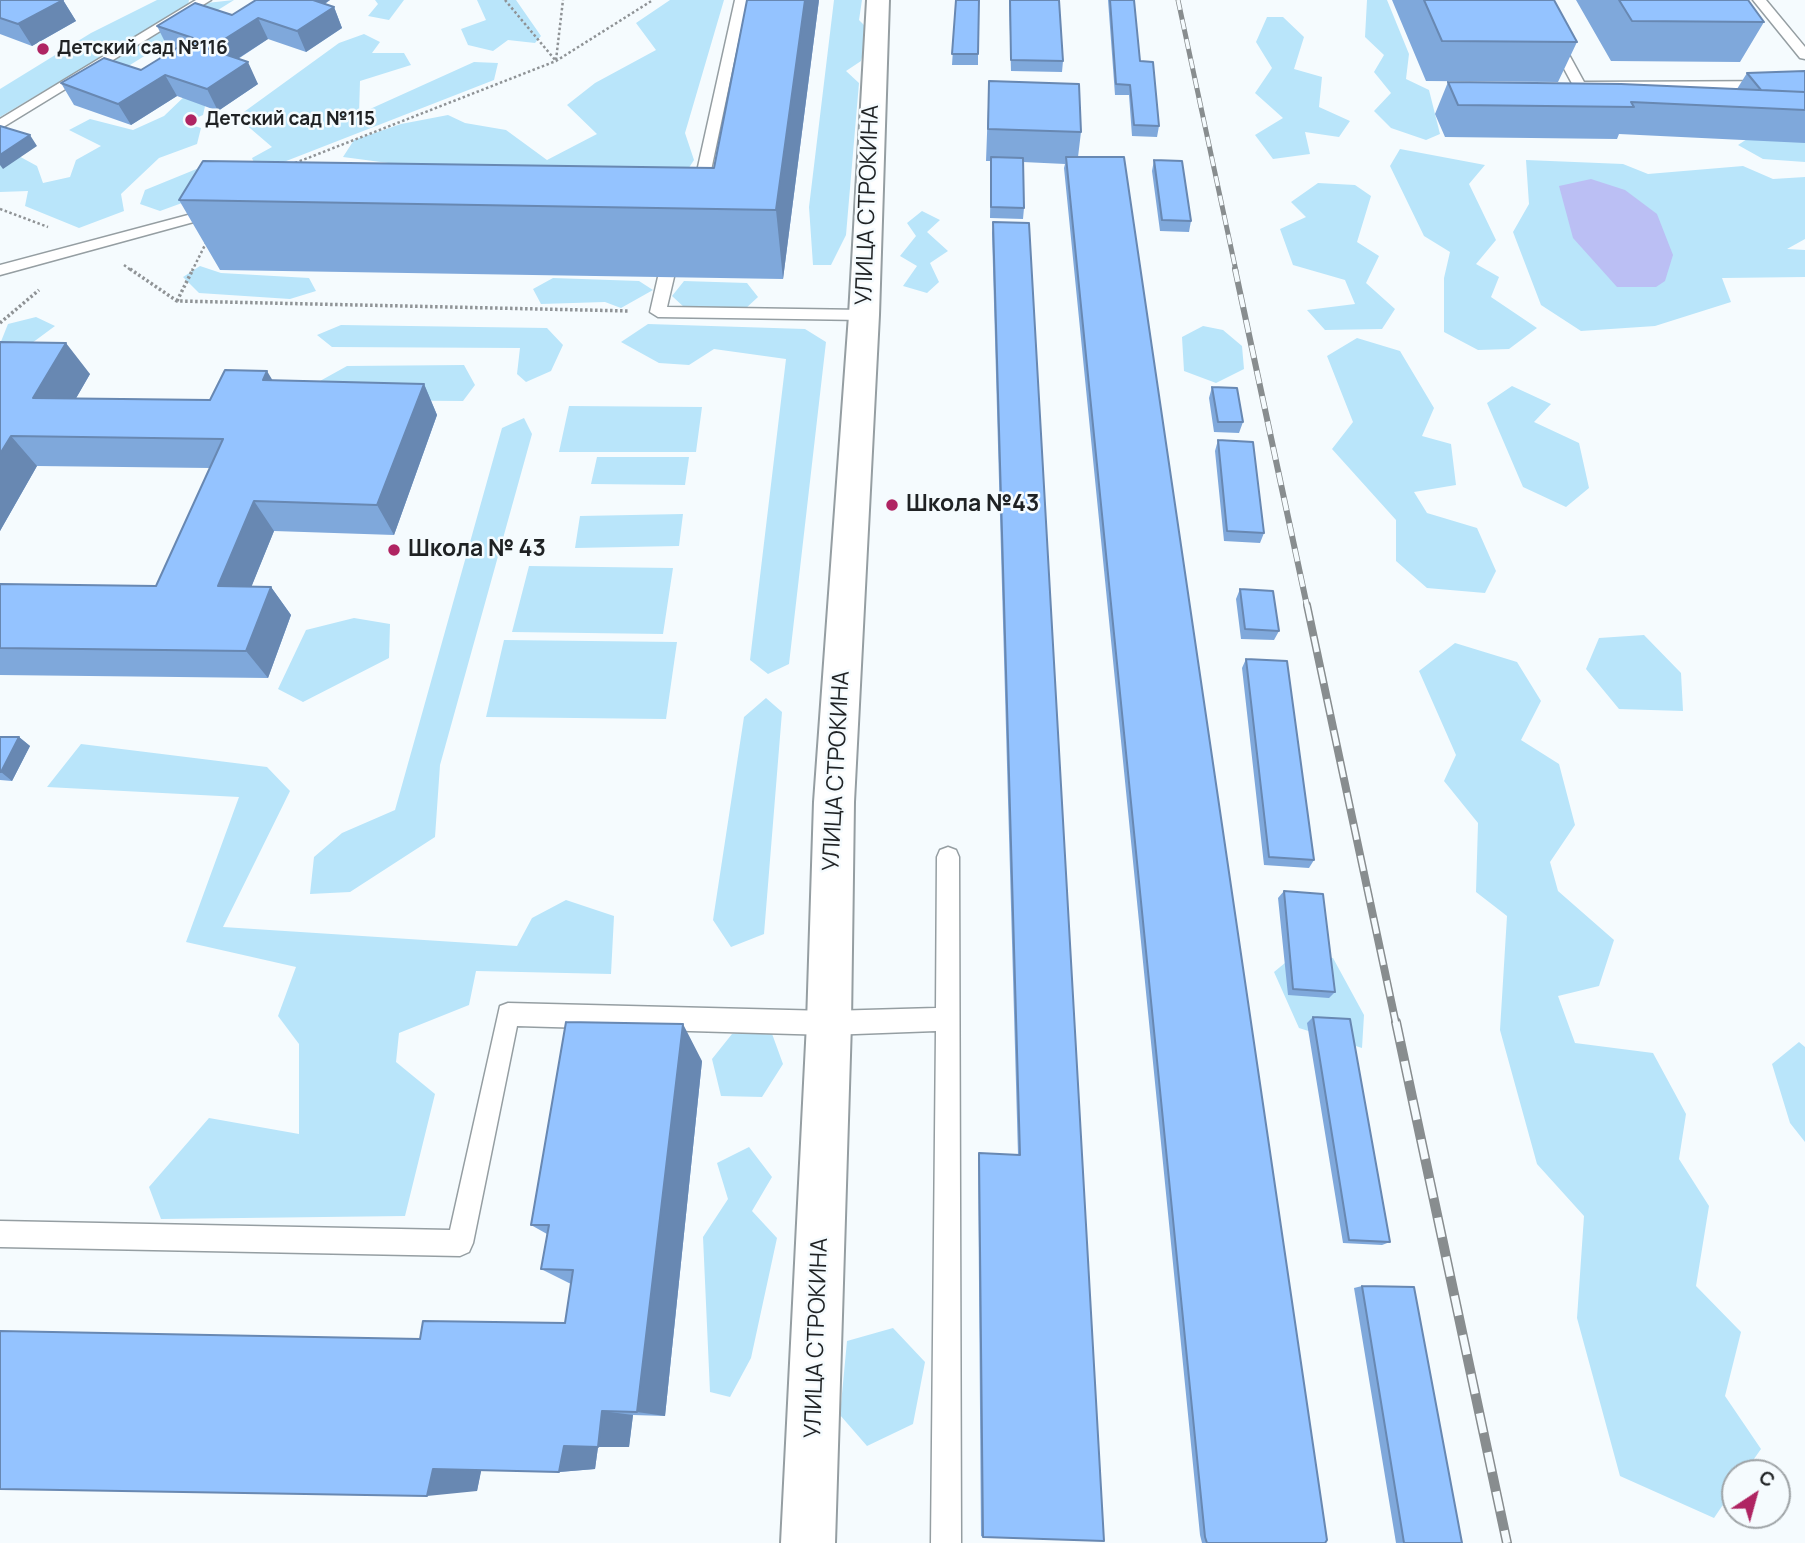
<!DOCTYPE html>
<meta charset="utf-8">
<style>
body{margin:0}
#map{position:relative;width:1805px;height:1543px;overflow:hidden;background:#f5fbfe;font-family:Manrope,sans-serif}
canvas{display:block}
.north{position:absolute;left:1721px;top:1459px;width:70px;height:70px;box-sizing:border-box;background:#f5fbfe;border:2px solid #9fa4a7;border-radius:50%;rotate:36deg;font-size:19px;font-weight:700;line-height:28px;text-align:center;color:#1f2224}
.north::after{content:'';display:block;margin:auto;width:24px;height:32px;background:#af2462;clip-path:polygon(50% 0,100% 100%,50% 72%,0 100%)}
</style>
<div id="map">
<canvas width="1805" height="1543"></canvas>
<div class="north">С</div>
</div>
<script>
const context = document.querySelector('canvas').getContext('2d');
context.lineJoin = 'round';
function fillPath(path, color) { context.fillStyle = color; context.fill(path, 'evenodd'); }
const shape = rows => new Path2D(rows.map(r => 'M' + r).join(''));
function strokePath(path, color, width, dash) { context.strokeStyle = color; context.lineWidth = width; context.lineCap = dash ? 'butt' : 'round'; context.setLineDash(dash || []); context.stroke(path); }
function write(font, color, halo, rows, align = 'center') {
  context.font = font + ' Manrope,sans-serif'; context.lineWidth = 5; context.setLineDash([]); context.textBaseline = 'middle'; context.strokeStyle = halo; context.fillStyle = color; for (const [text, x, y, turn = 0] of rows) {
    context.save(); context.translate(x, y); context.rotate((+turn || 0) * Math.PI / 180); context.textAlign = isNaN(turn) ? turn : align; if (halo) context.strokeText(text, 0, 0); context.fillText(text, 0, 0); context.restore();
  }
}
const green = shape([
 [157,0,189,0,188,5,234,0,106,80,74,88,69,76,0,117,0,89,91,33],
 [375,0,404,0,389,20,368,16,378,4],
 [477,0,516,0,541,36,535,43,508,40,493,51,468,45,461,29,486,20],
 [670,0,724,0,685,133,694,160,668,200,343,157,354,140,401,124,448,115,465,123,506,130,547,160,597,134,567,105,595,83,656,50,636,23],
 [834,0,862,0,859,20,869,30,861,61,846,71,859,83,846,235,831,265,813,265,809,207],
 [1367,0,1387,0,1409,54,1406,79,1429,90,1440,134,1426,140,1391,128,1374,111,1391,93,1374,72,1384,55,1365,37],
 [1267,17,1283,17,1304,37,1294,69,1322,77,1319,107,1350,121,1339,137,1305,132,1310,154,1273,159,1255,135,1283,118,1255,93,1272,68,1256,42],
 [364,34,380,42,372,53,404,53,411,65,360,81,359,114,474,62,498,63,494,80,258,172,252,158,272,147,237,117,339,43],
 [188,93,208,93,203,115,185,123,201,128,197,144,159,158,121,194,124,211,79,228,25,206,28,191,0,192,0,156,15,154,37,166,43,183,70,177,76,160,101,146,69,130,90,119,133,130,164,116],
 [1753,135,1805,136,1805,162,1763,159,1738,145],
 [1400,149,1485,165,1469,184,1496,240,1476,264,1499,277,1491,297,1537,328,1509,349,1478,350,1444,332,1444,278,1450,252,1424,236,1390,166],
 [1526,160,1623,164,1648,174,1743,166,1773,179,1805,177,1805,239,1787,249,1805,250,1805,277,1722,278,1731,302,1655,326,1581,331,1541,305,1513,232,1529,204],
 [199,168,226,187,160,211,140,204,145,190],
 [1318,183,1355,185,1371,196,1357,242,1379,256,1366,283,1395,309,1382,329,1325,330,1307,310,1355,304,1345,280,1293,265,1280,229,1306,217,1291,202],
 [922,211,940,220,927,232,948,251,930,263,939,282,927,293,903,286,917,266,900,256,916,236,907,223],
 [200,266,221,273,309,278,316,291,290,299,199,293,183,277],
 [553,278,639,281,653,290,621,308,605,302,541,304,533,289],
 [684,281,747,283,758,297,744,310,685,308,672,296],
 [36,317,55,326,13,357,0,344,8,324],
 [648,324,805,329,826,342,789,664,768,674,750,660,786,359,714,349,689,365,659,363,621,342],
 [341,325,547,328,563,345,551,371,526,382,517,374,520,348,332,347,317,335],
 [1203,326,1223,330,1242,346,1244,369,1216,383,1184,371,1182,337],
 [1357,338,1400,351,1434,408,1422,436,1451,444,1456,485,1414,492,1427,513,1477,528,1496,571,1485,593,1427,588,1396,561,1396,520,1332,449,1353,422,1327,356],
 [464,365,475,385,463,401,325,400,302,391,347,366],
 [1512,386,1551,404,1534,422,1579,443,1589,488,1566,507,1523,487,1487,403],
 [569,406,702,407,696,452,559,452],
 [524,418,532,434,440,765,435,837,350,892,310,894,314,857,342,833,395,810,502,428],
 [597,457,689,457,685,485,591,484],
 [683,514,679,546,575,548,580,516],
 [529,566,673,568,663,634,512,632],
 [354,618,390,624,389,658,303,702,278,689,306,630],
 [1644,635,1681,673,1683,711,1619,709,1586,669,1599,638],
 [504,640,677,642,666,719,486,717],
 [1455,643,1517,662,1541,701,1521,740,1559,764,1575,825,1550,862,1558,891,1614,940,1599,986,1558,996,1575,1043,1653,1053,1686,1114,1679,1159,1709,1206,1696,1286,1741,1332,1725,1396,1761,1449,1744,1473,1735,1473,1735,1487,1714,1518,1620,1476,1577,1318,1584,1216,1537,1164,1500,1030,1507,916,1476,892,1478,823,1444,781,1456,755,1419,671],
 [766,698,782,712,764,934,731,947,713,920,744,717],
 [81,744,267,767,290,791,223,927,517,946,532,918,566,900,614,916,611,974,476,971,469,1005,399,1033,396,1062,435,1094,405,1216,161,1219,149,1187,209,1118,299,1134,299,1044,278,1016,296,967,186,942,239,797,47,787],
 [1297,953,1333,958,1364,1015,1362,1048,1299,1028,1274,972],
 [771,1031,783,1064,762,1097,721,1096,712,1059,732,1034],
 [1799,1042,1805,1047,1805,1142,1790,1123,1772,1064],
 [749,1147,772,1177,752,1211,777,1238,751,1358,730,1397,710,1392,703,1237,728,1199,717,1163],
 [893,1328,925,1362,913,1424,867,1446,840,1415,847,1341]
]);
const water = shape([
 [1591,179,1625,190,1657,214,1673,255,1665,281,1656,287,1617,287,1573,238,1559,186]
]);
const pathFar1 = shape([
 [505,0,556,61],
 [556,60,563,0],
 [295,163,556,61,653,0],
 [0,209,48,227],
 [124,265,132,271],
 [192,271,206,243]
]);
const path = shape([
 [130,269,177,301,630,311],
 [177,301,193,269],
 [0,323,39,290]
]);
const service = shape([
 [196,0,211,0,0,129,0,119,196,0],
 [735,0,747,0,706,194,699,198,692,194,735,0],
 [1527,0,1539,0,1584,82,1805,81,1805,89,1575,89,1527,0],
 [1753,0,1766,0,1805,47,1805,59,1800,58,1753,0],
 [218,207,225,211,223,214,0,275,0,265,218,207],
 [666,272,674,277,667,307,864,310,872,315,864,320,658,317,650,312,658,277,666,272],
 [948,847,956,850,959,857,961,1543,931,1543,936,1031,829,1035,517,1026,473,1243,469,1252,460,1256,0,1247,0,1221,450,1230,500,1006,508,1003,829,1011,936,1008,937,857,940,850,948,847]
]);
const tertiary = shape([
 [867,0,889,0,879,315,854,802,851,1023,835,1543,781,1543,807,1023,814,802,849,315,867,0]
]);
const railFar3 = shape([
 [1178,0,1236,271]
]);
const railFar2 = shape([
 [1235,269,1307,606]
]);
const railFar1 = shape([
 [1307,605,1396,1024]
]);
const rail = shape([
 [1396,1022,1507,1543]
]);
const wall = shape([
 [0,0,63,0,76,21,32,46,0,34],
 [330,0,325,4,334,7,342,28,306,52,268,39,238,59,258,84,218,111,177,96,131,125,74,105,61,83,141,70,174,50,168,48,157,26],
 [819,0,783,279,220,270,179,200,714,168],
 [956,0,978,54,978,65,952,65],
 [1009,0,1059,0,1063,61,1062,72,1011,71],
 [1108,0,1134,0,1140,61,1159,126,1157,137,1132,136,1129,95,1115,95],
 [1392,0,1554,0,1577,42,1558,82,1426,81],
 [1576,0,1748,0,1764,22,1740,62,1611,61],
 [1805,71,1805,143,1619,134,1617,139,1445,137,1435,114,1448,82,1737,89,1747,73],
 [989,81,1081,132,1078,157,1325,1543,1202,1543,1200,1535,1064,168,1065,164,1023,162,1024,208,1023,219,990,218,991,161,986,161],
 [1154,160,1191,221,1189,232,1160,231,1152,171],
 [993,222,1104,1541,983,1537,981,1536,978,1158,979,1153,1018,1155,992,233],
 [0,342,90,374,76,398,210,400,272,380,424,384,437,415,394,535,274,531,251,587,271,587,291,615,268,678,0,675,0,584,156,586,210,468,37,466,0,531],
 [1212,387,1243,422,1239,433,1214,432,1209,398],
 [1218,440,1264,533,1260,543,1224,541,1215,451],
 [1240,589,1279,631,1274,640,1241,639,1236,599],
 [1246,659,1314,860,1309,868,1264,865,1242,668],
 [0,737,19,737,30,746,12,781,0,780],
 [1284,891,1335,992,1329,998,1288,995,1278,898],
 [1313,1017,1390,1242,1382,1245,1343,1243,1307,1023],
 [702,1061,665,1416,633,1415,629,1447,598,1447,595,1469,559,1472,481,1470,477,1491,420,1339,565,1323,571,1284,541,1269,547,1234,531,1225],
 [1362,1286,1462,1543,1396,1543,1354,1288]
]);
const shadedWall = shape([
 [63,0,76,21,32,46,18,24],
 [299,0,330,0,305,16],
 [805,0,819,0,783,279,776,210],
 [334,7,342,28,306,52,297,31],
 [258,18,268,39,220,70,209,49],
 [248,62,258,84,218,111,207,89],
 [165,75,177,96,131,125,118,104],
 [30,135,37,146,3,169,0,165,0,155],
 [66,343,90,374,59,428,33,398],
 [267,371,285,401,263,380],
 [424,384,437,415,394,535,377,505],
 [11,436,37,466,0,531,0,454],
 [254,501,274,531,240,615,218,586],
 [271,587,291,615,268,678,246,651],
 [19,737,30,746,12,781,1,772],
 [683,1024,702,1061,665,1416,637,1412],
 [602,1411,633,1415,629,1447,598,1447,595,1469,559,1472,564,1446],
 [482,1467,477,1491,427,1496,433,1469]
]);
const building = shape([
 [0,0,63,0,18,24,0,18,0,0],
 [256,0,313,0,334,7,297,31,258,18,209,49,248,62,207,89,165,75,118,104,61,83,104,58,141,70,193,38,157,26,195,3,232,15,256,0],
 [747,0,805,0,776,210,179,200,203,161,714,168,747,0],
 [956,0,979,0,978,54,952,54,956,0],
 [1010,0,1059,0,1063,61,1011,60,1010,0],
 [1110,0,1134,0,1140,61,1153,62,1159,126,1134,125,1130,85,1116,84,1110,0],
 [1424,0,1554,0,1577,42,1442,41,1424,0],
 [1619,0,1748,0,1764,22,1632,21,1619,0],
 [1805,71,1805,92,1804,92,1761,90,1747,73,1805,71],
 [989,81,1079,84,1081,132,988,129,989,81],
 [1448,82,1621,84,1805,92,1805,110,1631,102,1634,107,1458,105,1448,82],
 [0,126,30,135,0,155,0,126],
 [991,157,1023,158,1024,208,991,207,991,157],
 [1066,157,1124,157,1327,1540,1325,1543,1207,1543,1205,1537,1066,157],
 [1154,160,1182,161,1191,221,1162,220,1154,160],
 [993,222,1029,223,1104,1541,983,1537,979,1153,1020,1155,993,222],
 [0,342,66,343,33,398,210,400,225,370,267,371,263,380,424,384,377,505,254,501,218,586,271,587,246,651,0,648,0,584,156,586,223,439,11,436,0,454,0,342],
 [1212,387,1237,388,1243,422,1218,422,1212,387],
 [1218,440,1253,442,1264,533,1227,531,1218,440],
 [1240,589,1273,591,1279,631,1245,629,1240,589],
 [1246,659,1287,661,1314,860,1269,857,1246,659],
 [0,737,19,737,1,772,0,772,0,737],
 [1284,891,1323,894,1335,992,1293,989,1284,891],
 [1313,1017,1350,1019,1390,1242,1349,1240,1313,1017],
 [566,1022,683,1024,637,1412,602,1411,598,1447,564,1446,559,1472,433,1469,427,1496,0,1489,0,1331,420,1339,423,1321,565,1323,573,1270,541,1269,549,1225,531,1225,566,1022],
 [1362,1286,1414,1287,1462,1543,1404,1543,1362,1286]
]);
const markers = [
 [43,49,7,"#af2462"],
 [191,120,7,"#af2462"],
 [892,505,7,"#af2462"],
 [394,550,7,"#af2462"]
];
const farPoinames = [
 ["Детский сад №116",57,49],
 ["Детский сад №115",205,120]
];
const streetNames = [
 ["УЛИЦА СТРОКИНА",868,205,-88],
 ["УЛИЦА СТРОКИНА",837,771,-87],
 ["УЛИЦА СТРОКИНА",817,1338,-88]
];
const poiNames = [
 ["Школа №43",906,505],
 ["Школа № 43",408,550]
];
fillPath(green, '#b9e5fa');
fillPath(water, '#bbbff4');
strokePath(service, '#959ea2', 3);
strokePath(tertiary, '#959ea2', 4);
strokePath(pathFar1, '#8f9396', 2.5, [2.5, 2.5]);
strokePath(path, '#8f9396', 3.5, [2.5, 2.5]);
fillPath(service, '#fff');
fillPath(tertiary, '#fff');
strokePath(railFar3, '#888d8f', 5);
strokePath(railFar2, '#888d8f', 6);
strokePath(railFar1, '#888d8f', 8);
strokePath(rail, '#888d8f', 10);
strokePath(railFar3, '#f5fbfe', 3.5, [10]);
strokePath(railFar2, '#f5fbfe', 4.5, [13]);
strokePath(railFar1, '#f5fbfe', 5, [16]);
strokePath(rail, '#f5fbfe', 7, [20]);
fillPath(wall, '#7fa8db');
fillPath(shadedWall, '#6888b2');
fillPath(building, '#94c3ff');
strokePath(building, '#6888b2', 2);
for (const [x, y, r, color] of markers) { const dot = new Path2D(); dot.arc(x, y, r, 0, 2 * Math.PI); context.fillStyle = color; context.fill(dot); strokePath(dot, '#f5fbfe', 2.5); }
write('bold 19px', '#1f2224', '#f5fbfe', farPoinames, 'left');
write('23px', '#1f2224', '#f5fbfe', streetNames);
write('bold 23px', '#1f2224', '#f5fbfe', poiNames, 'left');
</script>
